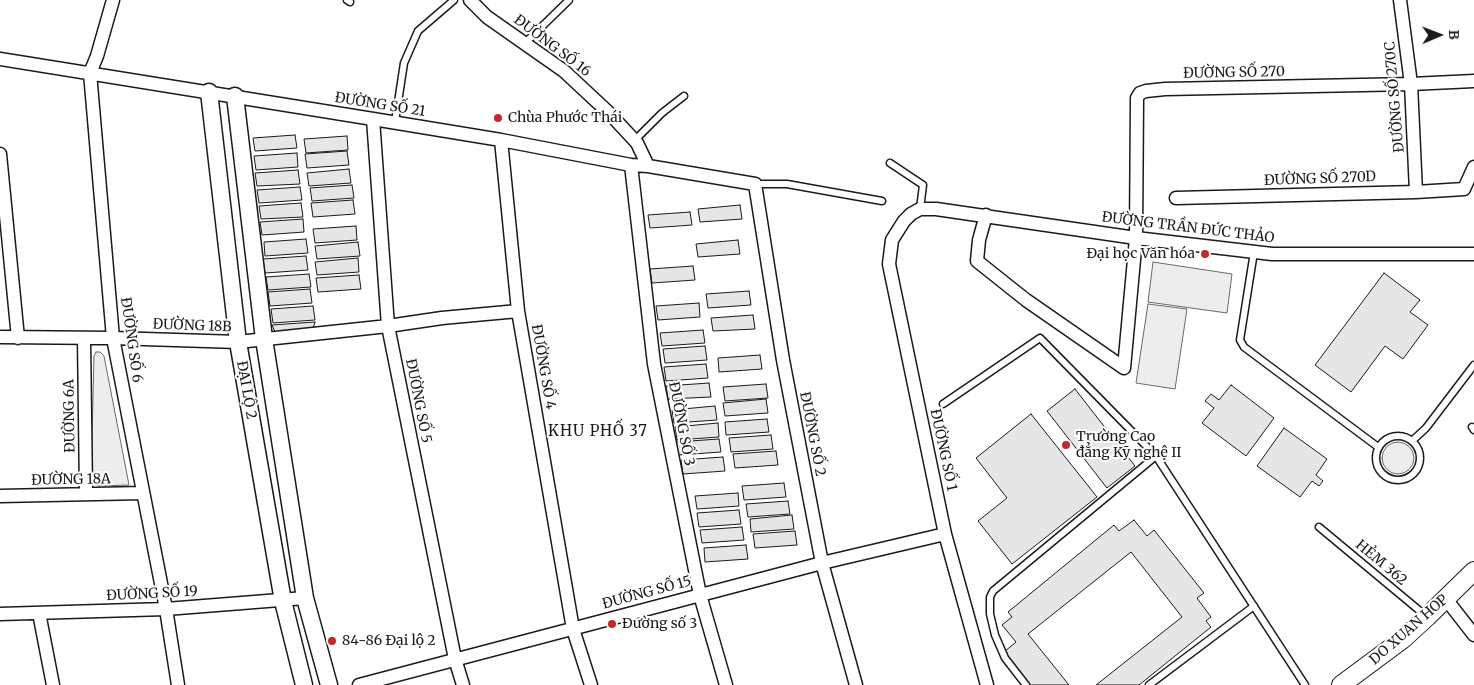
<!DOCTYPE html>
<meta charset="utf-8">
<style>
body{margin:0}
#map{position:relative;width:1474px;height:685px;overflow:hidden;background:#fff;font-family:Merriweather,serif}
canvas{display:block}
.north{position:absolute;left:1414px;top:10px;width:50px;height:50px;-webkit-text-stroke:4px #fff;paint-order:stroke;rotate:89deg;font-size:14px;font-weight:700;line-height:20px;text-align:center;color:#1a1a1a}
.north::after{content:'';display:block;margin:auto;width:18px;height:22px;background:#1a1a1a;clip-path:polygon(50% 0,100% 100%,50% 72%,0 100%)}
</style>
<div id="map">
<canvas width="1474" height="685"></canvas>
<div class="north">B</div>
</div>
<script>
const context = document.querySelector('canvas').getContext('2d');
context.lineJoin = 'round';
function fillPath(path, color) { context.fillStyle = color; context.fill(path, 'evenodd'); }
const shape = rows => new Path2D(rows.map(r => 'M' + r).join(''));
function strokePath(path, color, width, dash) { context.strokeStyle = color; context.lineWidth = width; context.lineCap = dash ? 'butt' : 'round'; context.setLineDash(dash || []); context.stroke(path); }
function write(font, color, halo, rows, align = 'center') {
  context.font = font + ' Merriweather,serif'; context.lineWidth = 4; context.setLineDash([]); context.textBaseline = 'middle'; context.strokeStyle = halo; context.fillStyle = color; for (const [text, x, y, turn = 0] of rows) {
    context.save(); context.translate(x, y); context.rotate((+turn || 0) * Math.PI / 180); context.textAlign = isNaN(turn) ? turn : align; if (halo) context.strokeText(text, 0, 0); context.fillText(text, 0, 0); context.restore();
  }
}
const built = shape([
 [1153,262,1232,274,1227,313,1148,302,1153,262],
 [1148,304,1187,309,1175,389,1136,383,1148,304],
 [96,352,100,352,104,356,129,485,98,486,93,483,91,477,94,356,96,352],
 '1382 458a16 16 0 1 1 32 0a16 16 0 1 1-32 0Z'
]);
const building = shape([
 [295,135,297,148,255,151,253,138,295,135],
 [347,136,348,150,306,153,304,139,347,136],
 [347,151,349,165,307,168,305,154,347,151],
 [297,153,298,167,256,170,254,156,297,153],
 [349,169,351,183,309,186,307,173,349,169],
 [298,170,300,184,257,186,255,173,298,170],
 [352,185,354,198,312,201,310,188,352,185],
 [300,187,302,200,259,203,257,190,300,187],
 [353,200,355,214,313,217,311,203,353,200],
 [301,203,303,217,261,219,259,206,301,203],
 [740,205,742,219,700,222,698,209,740,205],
 [690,212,692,225,650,228,648,215,690,212],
 [303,219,304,232,262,235,260,222,303,219],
 [356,226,357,240,315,243,313,229,356,226],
 [306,239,308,253,265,256,264,242,306,239],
 [738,240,740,254,698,257,696,244,738,240],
 [358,242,360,256,317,259,315,246,358,242],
 [306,256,308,270,265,273,263,259,306,256],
 [358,258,359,272,317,275,315,262,358,258],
 [693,266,695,280,652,283,650,269,693,266],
 [1384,273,1420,300,1410,312,1428,325,1403,359,1385,346,1351,392,1315,365,1384,273],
 [309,274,311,287,268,290,266,277,309,274],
 [359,275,361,289,318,292,316,278,359,275],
 [310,289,312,303,270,306,268,292,310,289],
 [749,291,751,305,708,308,706,294,749,291],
 [699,303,700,317,658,320,656,306,699,303],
 [313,306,315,320,273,323,271,309,313,306],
 [753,315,755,329,713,331,711,318,753,315],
 [315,322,312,332,275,332,272,325,315,322],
 [703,330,705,343,662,346,660,333,703,330],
 [705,346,707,360,665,363,663,349,705,346],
 [760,355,762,369,719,372,718,358,760,355],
 [706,364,708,378,666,381,664,367,706,364],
 [709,383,711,397,668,399,666,386,709,383],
 [766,384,768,398,725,401,723,387,766,384],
 [1231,385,1274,418,1246,456,1202,423,1214,408,1205,401,1211,394,1219,400,1231,385],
 [1075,389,1135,466,1107,488,1047,411,1075,389],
 [766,399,768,413,725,416,723,403,766,399],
 [715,406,717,420,674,423,672,410,715,406],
 [1031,414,1097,497,1012,564,978,521,1007,498,976,458,1031,414],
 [767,419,769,432,726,435,725,422,767,419],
 [718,423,719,437,677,440,675,427,718,423],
 [1284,428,1327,459,1316,475,1323,481,1319,486,1312,481,1300,497,1257,466,1284,428],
 [771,435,773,449,731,452,729,438,771,435],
 [719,439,721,452,678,455,676,442,719,439],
 [776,451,778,465,735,468,733,454,776,451],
 [723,457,725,471,683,474,681,460,723,457],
 [784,483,786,497,744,500,742,486,784,483],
 [738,493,739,506,697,509,695,496,738,493],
 [788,501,790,514,748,517,746,504,788,501],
 [739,510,741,524,699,527,697,513,739,510],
 [792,515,794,529,751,532,750,519,792,515],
 [1134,520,1147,536,1154,530,1204,593,1197,598,1211,617,1206,621,1211,627,1139,685,1096,685,1182,617,1131,552,1028,634,1069,685,1030,685,1004,652,1016,642,1002,625,1012,617,1008,612,1114,525,1119,531,1134,520],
 [742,527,744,540,702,543,700,530,742,527],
 [795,531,797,545,755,548,753,534,795,531],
 [746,545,748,559,705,562,704,548,746,545]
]);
const service = shape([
 [347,0,350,2],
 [525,43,569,0],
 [395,122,404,63,418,31,454,0],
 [637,142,638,137,662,113,684,96],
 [890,163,923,185,920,209],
 [755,184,787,184,882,201],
 [1254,252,1240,340,1244,347,1378,447],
 [943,404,1040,338,1156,456,1305,685],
 [1472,427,1474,430],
 '1376 458a22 22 0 1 1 44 0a22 22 0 1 1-44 0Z',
 [1412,441,1426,428,1474,365],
 [1319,527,1426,616],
 [1026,685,1005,658,995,635,990,614,990,597,993,591,1156,456],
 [1149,685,1254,606]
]);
const minor = shape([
 [113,0,97,56,90,73,113,338,166,609,178,685],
 [470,0,487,17,564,71,609,113,637,143,648,166],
 [1400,0,1411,84,1416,192],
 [0,59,373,119,501,140,631,165,648,166,755,184,783,360,822,563,856,685],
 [373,119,388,326,455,659,463,685],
 [501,140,518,311,573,629,591,685],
 [0,154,18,338],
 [631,165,654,364,700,595,726,685],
 [1176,198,1416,192,1464,189,1474,167],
 [986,215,979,240,977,261,1026,300,1124,368,1136,238,1137,98,1140,93,1146,91,1165,89,1411,84,1474,81],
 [0,337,113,338,238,342,388,326,442,318,518,311],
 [84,338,86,494],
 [0,496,143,493],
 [1446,599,1474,635],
 [39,613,53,685],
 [0,614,166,609,305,598],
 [359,685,822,563,945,534],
 [987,685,945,534,889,264,892,240,904,221,911,214,920,209,936,209,1136,238,1272,254,1474,254]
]);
const tertiary = shape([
 [209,92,238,342,283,601,304,685],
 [235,96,264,339,305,598,329,685]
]);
const secondary = shape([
 [1341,685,1403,639,1427,617,1474,571]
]);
const markers = [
 [498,118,5,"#c62828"],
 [1205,254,5,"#c62828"],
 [1066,445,5,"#c62828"],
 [612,624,5,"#c62828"],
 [332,641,5,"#c62828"]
];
const streetNames = [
 ["ĐƯỜNG SỐ 16",552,46,37],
 ["ĐƯỜNG SỐ 270",1234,73,-1],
 ["ĐƯỜNG SỐ 270C",1395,97,-95],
 ["ĐƯỜNG SỐ 21",380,105,9],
 ["ĐƯỜNG SỐ 270D",1320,179,-2],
 ["ĐƯỜNG TRẦN ĐỨC THẢO",1188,228,7],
 ["ĐƯỜNG 18B",192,326,2],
 ["ĐƯỜNG SỐ 6",131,340,82],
 ["ĐƯỜNG SỐ 4",543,367,80],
 ["ĐẠI LỘ 2",246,390,80],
 ["ĐƯỜNG SỐ 5",418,401,79],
 ["ĐƯỜNG 6A",70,416,-91],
 ["ĐƯỜNG SỐ 3",681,424,79],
 ["ĐƯỜNG SỐ 2",812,434,79],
 ["ĐƯỜNG SỐ 1",943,450,78],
 ["ĐƯỜNG 18A",71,480,-1],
 ["HẺM 362",1381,563,40],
 ["ĐƯỜNG SỐ 15",647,593,-15],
 ["ĐƯỜNG SỐ 19",152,594,-3],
 ["DO XUAN HOP",1409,630,-41]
];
const poiNames = [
 ["Chùa Phước Thái",508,118],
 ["Đại học Văn hóa",1195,254,"right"],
 ["Trường Cao",1076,437],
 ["đẳng Kỹ nghệ II",1076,453],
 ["Đường số 3",622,624],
 ["84-86 Đại lộ 2",342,641]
];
const neighbourhoodNames = [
 ["KHU PHỐ 37",598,432]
];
fillPath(built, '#ededed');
strokePath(built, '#6a6a6a', 1);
fillPath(building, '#e6e6e6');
strokePath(building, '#1a1a1a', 1);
strokePath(service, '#1a1a1a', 9);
strokePath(minor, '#1a1a1a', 15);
strokePath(tertiary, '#1a1a1a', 19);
strokePath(secondary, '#1a1a1a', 20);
strokePath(service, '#fff', 6);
strokePath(minor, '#fff', 12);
strokePath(tertiary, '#fff', 16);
strokePath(secondary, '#fff', 18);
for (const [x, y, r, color] of markers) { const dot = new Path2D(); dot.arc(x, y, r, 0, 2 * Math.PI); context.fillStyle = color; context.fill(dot); strokePath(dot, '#fff', 2); }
write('14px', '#1a1a1a', '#fff', streetNames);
write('14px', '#1a1a1a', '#fff', poiNames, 'left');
context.letterSpacing = '1px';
write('15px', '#1a1a1a', '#fff', neighbourhoodNames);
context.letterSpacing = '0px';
</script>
